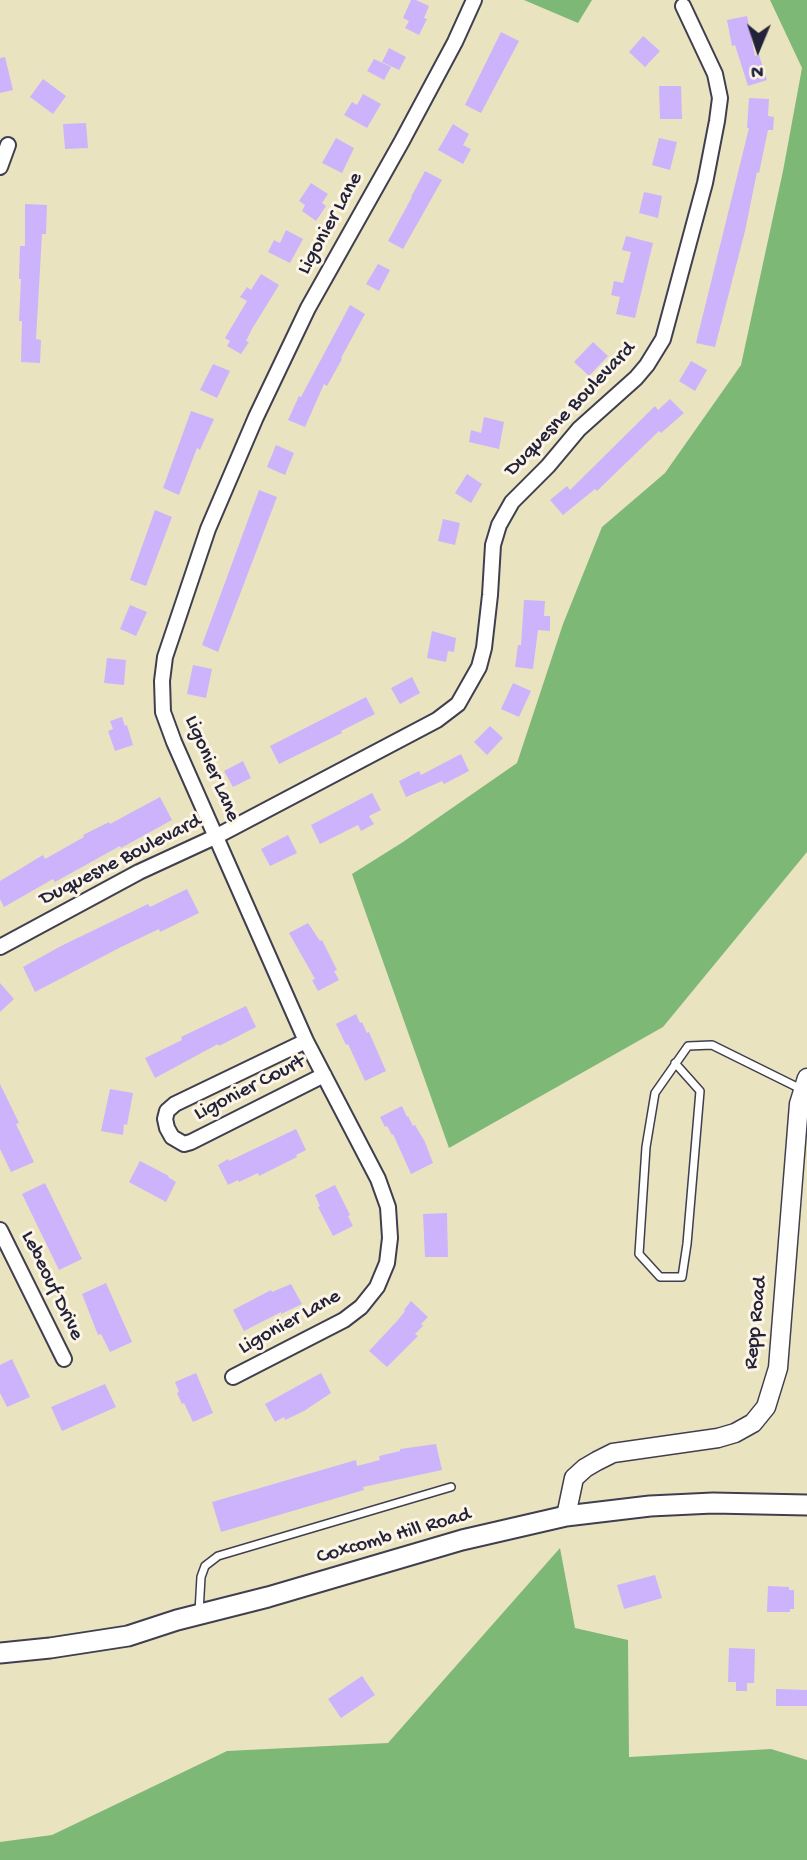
<!DOCTYPE html>
<style>
body{margin:0}
#map{position:relative;width:807px;height:1860px;overflow:hidden;background:#eae3c0;font-family:"Gochi Hand",sans-serif}
canvas{display:block}
.north{position:absolute;left:723px;top:14px;width:70px;height:70px;-webkit-text-stroke:5px #fcf5e5;paint-order:stroke;rotate:182deg;font-size:19px;font-weight:700;line-height:28px;text-align:center;color:#22223b}
.north::after{content:'';display:block;margin:auto;width:24px;height:32px;background:#22223b;clip-path:polygon(50% 0,100% 100%,50% 72%,0 100%)}
</style>
<div id="map">
<canvas width="807" height="1860"></canvas>
<div class="north">N</div>
</div>
<script>
const context = document.querySelector('canvas').getContext('2d');
context.lineJoin = 'round';
function fillPath(path, color) { context.fillStyle = color; context.fill(path, 'evenodd'); }
const shape = rows => new Path2D(rows.map(r => 'M' + r).join(''));
function strokePath(path, color, width, dash) { context.strokeStyle = color; context.lineWidth = width; context.lineCap = dash ? 'butt' : 'round'; context.setLineDash(dash || []); context.stroke(path); }
function write(font, color, halo, rows, align = 'center') {
  context.font = font + ' "Gochi Hand",sans-serif'; context.lineWidth = 6; context.setLineDash([]); context.textBaseline = 'middle'; context.strokeStyle = halo; context.fillStyle = color; for (const [text, x, y, turn = 0] of rows) {
    context.save(); context.translate(x, y); context.rotate((+turn || 0) * Math.PI / 180); context.textAlign = isNaN(turn) ? turn : align; if (halo) context.strokeText(text, 0, 0); context.fillText(text, 0, 0); context.restore();
  }
}
const forest = shape([
 [524,0,592,0,578,23],
 [770,0,807,0,807,852,663,1027,449,1148,352,874,403,842,517,763,563,624,602,527,665,473,741,365,783,171,802,68],
 [560,1548,575,1628,628,1640,629,1757,771,1749,807,1760,807,1860,0,1860,0,1842,52,1835,227,1751,388,1743]
]);
const building = shape([
 [411,0,416,0,429,6,424,18,427,19,419,35,405,28,409,21,403,18],
 [747,16,755,56,759,55,767,80,748,86,735,45,732,46,727,20],
 [501,32,519,41,481,113,465,105],
 [643,36,660,51,645,67,629,52],
 [389,48,406,57,399,70,382,62],
 [5,57,13,90,0,93,0,58],
 [374,59,391,67,384,80,367,71],
 [43,79,66,96,53,114,30,97],
 [659,86,681,86,682,119,660,119],
 [363,94,381,104,367,128,344,115,352,102,357,105],
 [749,98,769,99,768,116,774,117,773,130,768,130,759,173,757,172,745,231,715,347,696,343,749,128,747,128],
 [86,123,88,148,65,149,63,124],
 [453,124,469,134,463,145,471,149,463,164,438,150],
 [336,138,354,148,342,173,322,163],
 [659,138,677,142,670,170,652,165],
 [425,171,442,180,403,249,388,241,412,197,411,197],
 [311,183,328,194,322,203,326,206,316,221,302,211,305,205,299,201],
 [644,192,662,196,658,218,639,213],
 [25,204,47,205,46,234,42,234,36,339,41,340,40,363,21,362,22,321,19,321,21,279,19,279,20,246,25,246],
 [286,230,303,239,290,263,268,252,274,240,280,243],
 [626,236,653,243,635,318,616,314,620,297,611,295,614,281,623,283,631,252,622,250],
 [378,264,390,270,379,291,366,284],
 [261,274,279,285,252,329,246,341,249,342,241,354,227,346,230,341,225,338,247,301,240,297,247,287,251,290],
 [350,305,365,314,341,358,342,359,327,386,324,384,305,427,288,420,299,396,301,397],
 [593,342,608,356,589,376,574,362],
 [691,361,707,370,695,391,679,381],
 [213,364,230,371,217,398,200,390],
 [670,399,684,413,661,433,659,431,597,491,595,489,563,515,550,500,567,486,570,490,655,406,658,410],
 [191,411,214,419,200,450,197,448,179,495,163,488],
 [484,417,504,422,499,449,469,442,471,430,481,433],
 [276,445,294,453,285,475,267,467],
 [467,474,482,484,471,503,455,493],
 [259,490,277,497,218,652,202,645],
 [155,510,172,517,146,586,130,580],
 [443,519,460,523,455,545,438,541],
 [524,600,545,601,544,616,550,616,550,631,538,630,533,669,515,667,518,645,521,645],
 [130,605,147,612,136,636,120,629],
 [432,631,456,638,454,652,448,651,446,662,427,658],
 [107,658,126,660,124,685,104,683],
 [193,665,212,669,206,698,187,694],
 [412,677,420,693,400,704,391,688],
 [513,683,531,691,519,717,501,709],
 [366,697,375,714,341,731,342,733,279,764,270,746],
 [122,717,125,726,127,725,133,745,115,751,108,731,113,729,110,721],
 [490,726,503,738,487,755,474,742],
 [461,754,469,771,444,784,442,781,406,797,399,781,419,771,421,775],
 [243,761,251,778,233,787,224,771],
 [372,793,381,810,369,816,374,824,361,831,358,825,320,844,311,825],
 [160,797,172,820,121,848,120,846,55,882,53,879,4,907,0,899,0,881,43,855,45,859,84,837,83,835,109,822,110,824],
 [288,835,297,853,270,866,261,849],
 [187,889,199,913,160,932,159,929,121,947,35,992,23,967,61,946,148,904,150,907],
 [308,923,320,941,322,940,337,970,334,971,339,980,318,991,312,980,315,979,289,933],
 [0,983,14,999,0,1012],
 [246,1006,256,1027,219,1046,218,1044,155,1078,145,1058,182,1040,181,1037],
 [356,1014,360,1023,362,1022,367,1033,369,1032,386,1071,365,1081,348,1044,346,1045,336,1024],
 [0,1084,19,1123,16,1124,34,1162,11,1172,0,1149],
 [110,1089,133,1093,127,1125,124,1124,123,1135,101,1131],
 [402,1106,407,1117,408,1116,413,1126,415,1125,425,1142,433,1163,411,1174,393,1134,392,1135,387,1126,385,1127,380,1117],
 [296,1129,306,1150,296,1155,297,1157,259,1176,258,1173,239,1182,238,1180,228,1185,218,1165,228,1159,229,1161],
 [140,1161,169,1176,168,1177,176,1182,166,1202,129,1182],
 [45,1183,82,1259,59,1270,22,1194],
 [335,1185,350,1215,348,1216,353,1226,333,1236,318,1207,320,1206,315,1195],
 [447,1213,448,1257,425,1257,423,1214],
 [106,1283,132,1342,110,1352,101,1334,98,1335,82,1294],
 [291,1284,302,1304,281,1314,281,1312,244,1331,233,1310,271,1290,272,1292],
 [411,1301,428,1317,421,1324,423,1326,415,1334,418,1336,387,1367,369,1351,398,1320,405,1311,404,1310],
 [12,1359,30,1397,7,1407,0,1393,0,1365],
 [196,1373,213,1413,193,1422,184,1403,182,1404,177,1393,179,1392,175,1382],
 [321,1373,331,1393,304,1411,285,1420,284,1417,275,1422,265,1404],
 [105,1384,116,1407,62,1431,51,1407],
 [436,1444,442,1470,363,1487,364,1490,221,1532,212,1502,356,1460,357,1466,380,1460,379,1456,400,1451,400,1449],
 [655,1575,662,1598,624,1609,617,1585],
 [768,1586,789,1587,789,1590,794,1590,794,1609,790,1609,790,1612,767,1612],
 [729,1648,755,1649,754,1683,747,1683,747,1691,736,1691,736,1682,728,1682],
 [362,1676,375,1695,341,1718,328,1699],
 [776,1689,807,1690,807,1706,776,1706]
]);
const service = shape([
 [675,1063,700,1091,687,1244,682,1277,660,1277,639,1254,646,1147,655,1093,688,1046,712,1045,803,1090],
 [199,1612,201,1577,205,1566,218,1556,451,1487]
]);
const minor = shape([
 [0,167,8,145],
 [0,947,139,872,217,836,437,720,458,704,479,667,484,648,490,595,493,545,499,525,512,502,548,466,579,429,636,378,647,365,663,339,705,183,717,121,720,98,715,74,683,6],
 [306,1041,175,1104,167,1111,165,1119,167,1128,172,1137,184,1144,191,1142,324,1075],
 [0,1230,64,1359],
 [233,1377,344,1320,361,1307,377,1287,387,1263,390,1238,388,1207,378,1179,306,1041,174,742,163,712,162,681,165,657,208,529,256,417,308,308,402,141,455,42,474,0]
]);
const tertiary = shape([
 [566,1516,574,1478,585,1468,597,1461,613,1453,718,1438,735,1433,753,1423,766,1407,778,1368,799,1104,807,1078]
]);
const secondary = shape([
 [0,1653,50,1648,128,1636,177,1620,268,1597,462,1540,566,1516,650,1506,713,1503,807,1505]
]);
const streetNames = [
 ["Ligonier Lane",331,224,-61],
 ["Duquesne Boulevard",571,410,-46],
 ["Ligonier Lane",211,769,67],
 ["Duquesne Boulevard",121,861,-27],
 ["Ligonier Court",250,1089,-27],
 ["Lebeouf Drive",51,1286,64],
 ["Ligonier Lane",290,1323,-29],
 ["Repp Road",757,1323,-84],
 ["Coxcomb Hill Road",394,1537,-16]
];
fillPath(forest, '#7eb876');
fillPath(building, '#cdb3fb');
strokePath(service, '#403f4f', 10);
strokePath(minor, '#403f4f', 18);
strokePath(tertiary, '#403f4f', 21);
strokePath(secondary, '#403f4f', 23);
strokePath(service, '#fff', 7);
strokePath(minor, '#fff', 14);
strokePath(tertiary, '#fff', 18);
strokePath(secondary, '#fff', 19);
write('21px', '#22223b', '#fcf5e5', streetNames);
</script>
